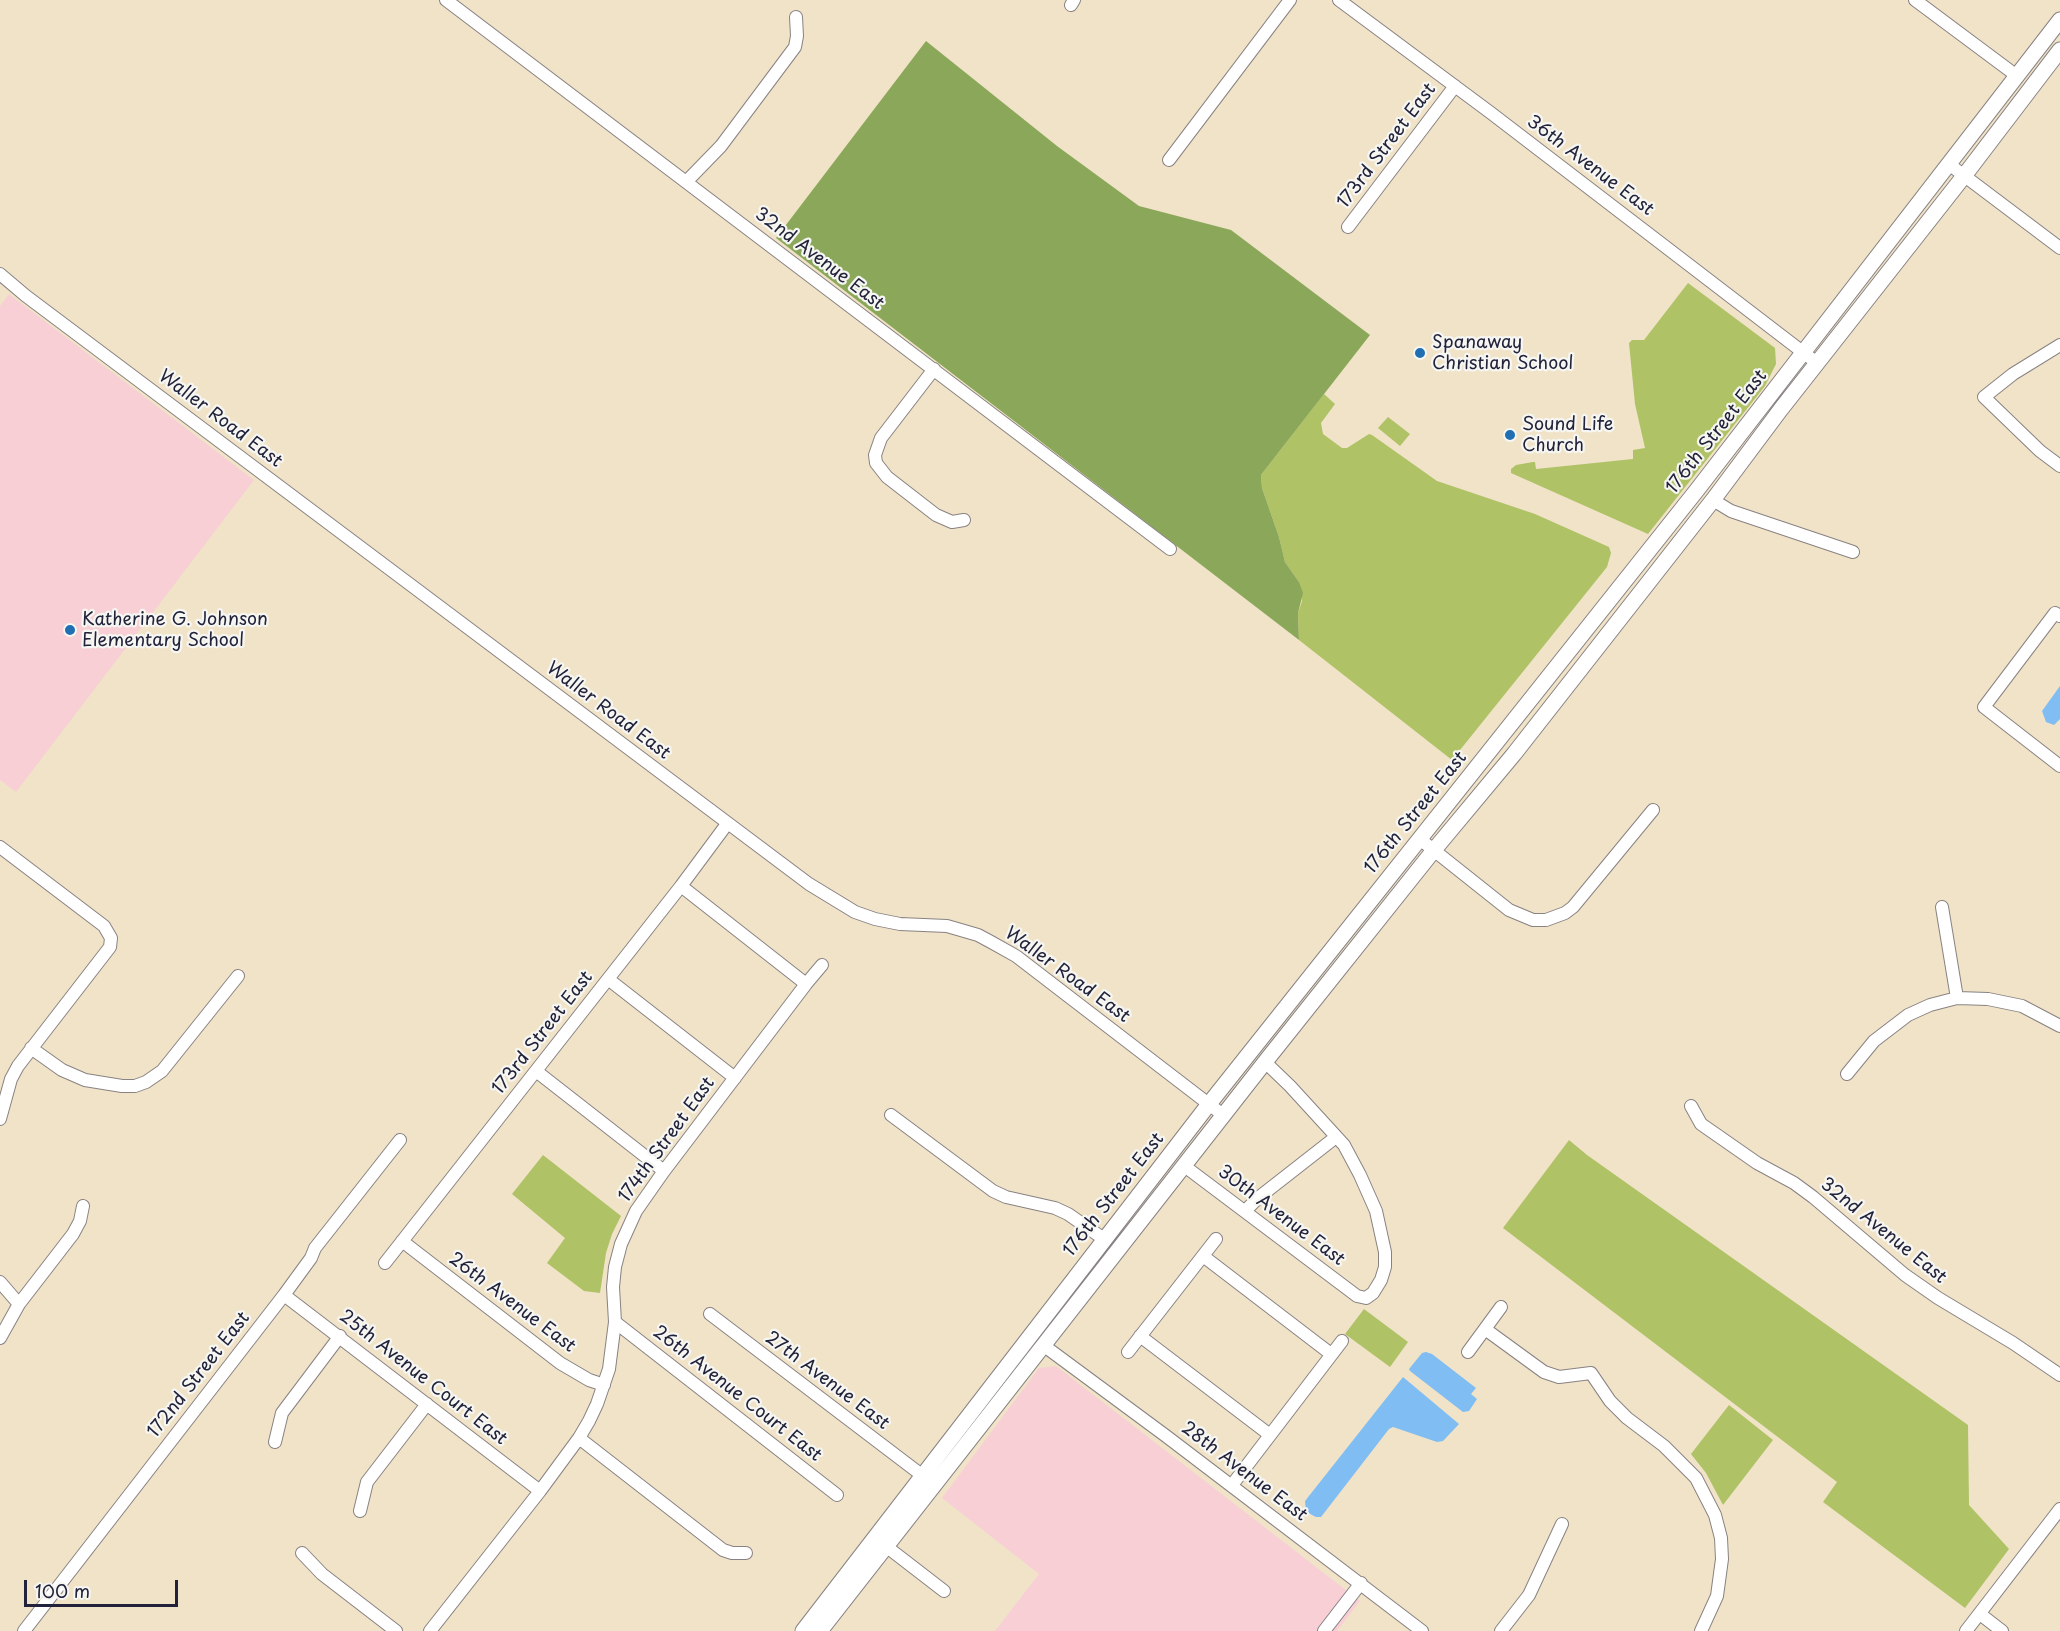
<!DOCTYPE html>
<style>
body{margin:0}
#map{position:relative;width:2060px;height:1631px;overflow:hidden;background:#f0e3c8;font-family:"Playpen Sans",sans-serif}
canvas{display:block}
.scale{position:absolute;left:24px;top:1580px;width:154px;height:27px;box-sizing:border-box;border:3px solid #22223b;border-top:0;padding-left:8px;font-size:18px;line-height:21px;white-space:nowrap;color:#22223b;-webkit-text-stroke:4px #f6f6f2;paint-order:stroke}
</style>
<div id="map">
<canvas width="2060" height="1631"></canvas>
<div class="scale">100 m</div>
</div>
<script>
const context = document.querySelector('canvas').getContext('2d');
context.lineJoin = 'round';
function fillPath(path, color) { context.fillStyle = color; context.fill(path, 'evenodd'); }
const shape = rows => new Path2D(rows.map(r => 'M' + r).join(''));
function strokePath(path, color, width, dash) { context.strokeStyle = color; context.lineWidth = width; context.lineCap = dash ? 'butt' : 'round'; context.setLineDash(dash || []); context.stroke(path); }
function write(font, color, halo, rows, align = 'center') {
  context.font = font + ' "Playpen Sans",sans-serif'; context.lineWidth = 4.5; context.setLineDash([]); context.textBaseline = 'middle'; context.strokeStyle = halo; context.fillStyle = color; for (const [text, x, y, turn = 0] of rows) {
    context.save(); context.translate(x, y); context.rotate((+turn || 0) * Math.PI / 180); context.textAlign = isNaN(turn) ? turn : align; if (halo) context.strokeText(text, 0, 0); context.fillText(text, 0, 0); context.restore();
  }
}
const built = shape([
 [9,294,254,480,16,792,0,780,0,306],
 [1056,1366,1360,1601,1337,1631,995,1631,1039,1574,942,1498,1039,1368]
]);
const green = shape([
 [1688,283,1775,348,1776,364,1765,386,1648,534,1511,473,1511,469,1516,465,1533,462,1535,462,1536,469,1633,459,1633,450,1645,448,1635,404,1629,343,1632,340,1644,340],
 [1324,394,1335,404,1321,423,1323,434,1342,448,1347,448,1369,434,1372,435,1437,481,1535,514,1609,547,1611,553,1607,567,1452,760,1299,640,1298,613,1302,601,1299,582,1285,562,1279,537,1262,488,1261,475],
 [1388,417,1410,434,1400,446,1378,428],
 [1569,1140,1587,1155,1968,1425,1969,1505,2009,1549,1965,1608,1823,1502,1837,1482,1503,1228],
 [543,1155,621,1216,612,1234,606,1253,600,1293,584,1291,547,1263,565,1238,512,1194],
 [1364,1309,1408,1342,1390,1367,1345,1334],
 [1729,1405,1773,1440,1723,1505,1706,1473,1691,1454]
]);
const forest = shape([
 [926,41,1057,146,1139,206,1231,230,1370,335,1261,475,1262,488,1279,537,1285,562,1299,582,1303,593,1298,613,1299,640,776,238]
]);
const water = shape([
 [2060,686,2060,719,2054,725,2046,722,2042,711],
 [1426,1352,1432,1354,1476,1388,1471,1394,1477,1399,1469,1411,1463,1412,1410,1371,1409,1369,1422,1353],
 [1403,1377,1459,1424,1443,1441,1437,1442,1393,1427,1389,1429,1321,1517,1316,1517,1312,1515,1306,1511,1305,1501]
]);
const minor = shape([
 [446,0,1170,549],
 [1339,0,1491,113,1817,363],
 [1915,0,2017,76],
 [1071,5,1074,0],
 [1169,160,1290,0],
 [1950,165,2060,248],
 [687,181,721,146,795,47,797,36,796,17],
 [1348,227,1455,86],
 [0,274,26,296,809,884,855,912,875,919,900,924,947,926,978,935,991,942,1016,956,1223,1115],
 [2060,345,2013,374,1984,397,2040,451,2060,466],
 [934,369,881,438,875,455,876,463,887,477,936,515,952,522,964,520],
 [1713,500,1731,511,1853,552],
 [2060,616,2055,613,1984,707,2060,766],
 [1421,840,1509,910,1533,920,1546,920,1565,913,1573,907,1653,810],
 [0,847,104,926,111,938,110,947,18,1066,11,1079,0,1119],
 [681,886,806,984],
 [608,979,735,1078],
 [1957,998,1988,999,2022,1006,2060,1026],
 [31,1048,62,1070,85,1080,122,1086,135,1086,146,1082,162,1071,238,976],
 [536,1071,664,1171],
 [1847,1074,1874,1041,1908,1015,1930,1005,1957,998,1942,907],
 [1691,1106,1701,1124,1757,1163,1794,1183,1813,1197,1905,1275,1938,1298,2013,1343,2060,1375],
 [891,1115,993,1191,1006,1197,1055,1208,1068,1214,1104,1239],
 [1183,1165,1357,1296,1366,1298,1373,1293,1381,1280,1385,1267,1385,1252,1376,1211,1360,1175,1344,1145,1290,1086,1265,1062],
 [1245,1211,1258,1198,1336,1137],
 [402,1241,560,1363,589,1380,604,1385],
 [1203,1256,1331,1354],
 [385,1263,681,886,727,824],
 [0,1282,19,1304],
 [284,1295,540,1491],
 [710,1314,923,1476],
 [615,1322,837,1495],
 [1485,1329,1544,1372,1559,1377,1591,1373,1610,1401,1627,1418,1664,1446,1696,1478,1715,1515,1721,1538,1722,1559,1717,1596,1701,1631],
 [1140,1336,1270,1435],
 [0,1338,19,1304,73,1234,80,1221,83,1206],
 [1043,1345,1166,1436,1422,1631],
 [1128,1352,1216,1239],
 [1468,1352,1501,1307],
 [579,1438,723,1550,732,1553,746,1553],
 [275,1442,282,1413,340,1336],
 [1232,1485,1342,1341],
 [360,1511,367,1482,427,1404],
 [887,1547,944,1591],
 [302,1553,322,1574,396,1631],
 [1980,1614,2002,1631],
 [24,1631,284,1295,311,1258,315,1248,400,1140],
 [430,1631,540,1491,579,1438,589,1421,597,1404,609,1369,615,1322,613,1287,615,1267,621,1244,636,1211,664,1171,806,984,822,965],
 [1324,1631,1361,1583],
 [1501,1631,1529,1595,1562,1524],
 [1966,1631,2060,1509]
]);
const major = shape([
 [803,1631,1209,1104,1697,490,2060,20],
 [820,1631,1265,1062,1434,850,1514,754,1713,500,1781,409,1964,176,2060,50]
]);
const markers = [
 [1420,353,6,"#1f6fb2"],
 [1510,435,6,"#1f6fb2"],
 [70,630,6,"#1f6fb2"]
];
const streetNames = [
 ["173rd Street East",1387,146,-53],
 ["36th Avenue East",1590,166,37],
 ["32nd Avenue East",819,259,37],
 ["Waller Road East",220,419,37],
 ["176th Street East",1717,432,-52],
 ["Waller Road East",608,711,37],
 ["176th Street East",1416,813,-51],
 ["Waller Road East",1067,975,36],
 ["173rd Street East",543,1033,-52],
 ["174th Street East",667,1140,-54],
 ["176th Street East",1114,1195,-52],
 ["30th Avenue East",1281,1216,37],
 ["32nd Avenue East",1883,1231,39],
 ["26th Avenue East",512,1303,37],
 ["172nd Street East",199,1375,-52],
 ["25th Avenue Court East",423,1378,38],
 ["27th Avenue East",827,1381,37],
 ["26th Avenue Court East",737,1394,38],
 ["28th Avenue East",1244,1472,37]
];
const poiNames = [
 ["Spanaway",1432,343],
 ["Christian School",1432,364],
 ["Sound Life",1522,425],
 ["Church",1522,446],
 ["Katherine G. Johnson",82,620],
 ["Elementary School",82,641]
];
fillPath(built, '#f7cfd5');
fillPath(green, '#afc265');
fillPath(forest, '#8ba85a');
fillPath(water, '#80bdf3');
strokePath(minor, '#898282', 14);
strokePath(major, '#898282', 17);
strokePath(minor, '#fff', 12);
strokePath(major, '#fff', 15);
for (const [x, y, r, color] of markers) { const dot = new Path2D(); dot.arc(x, y, r, 0, 2 * Math.PI); context.fillStyle = color; context.fill(dot); strokePath(dot, '#f6f6f2', 2); }
write('18px', '#22223b', '#f6f6f2', streetNames);
write('18px', '#22223b', '#f6f6f2', poiNames, 'left');
</script>
